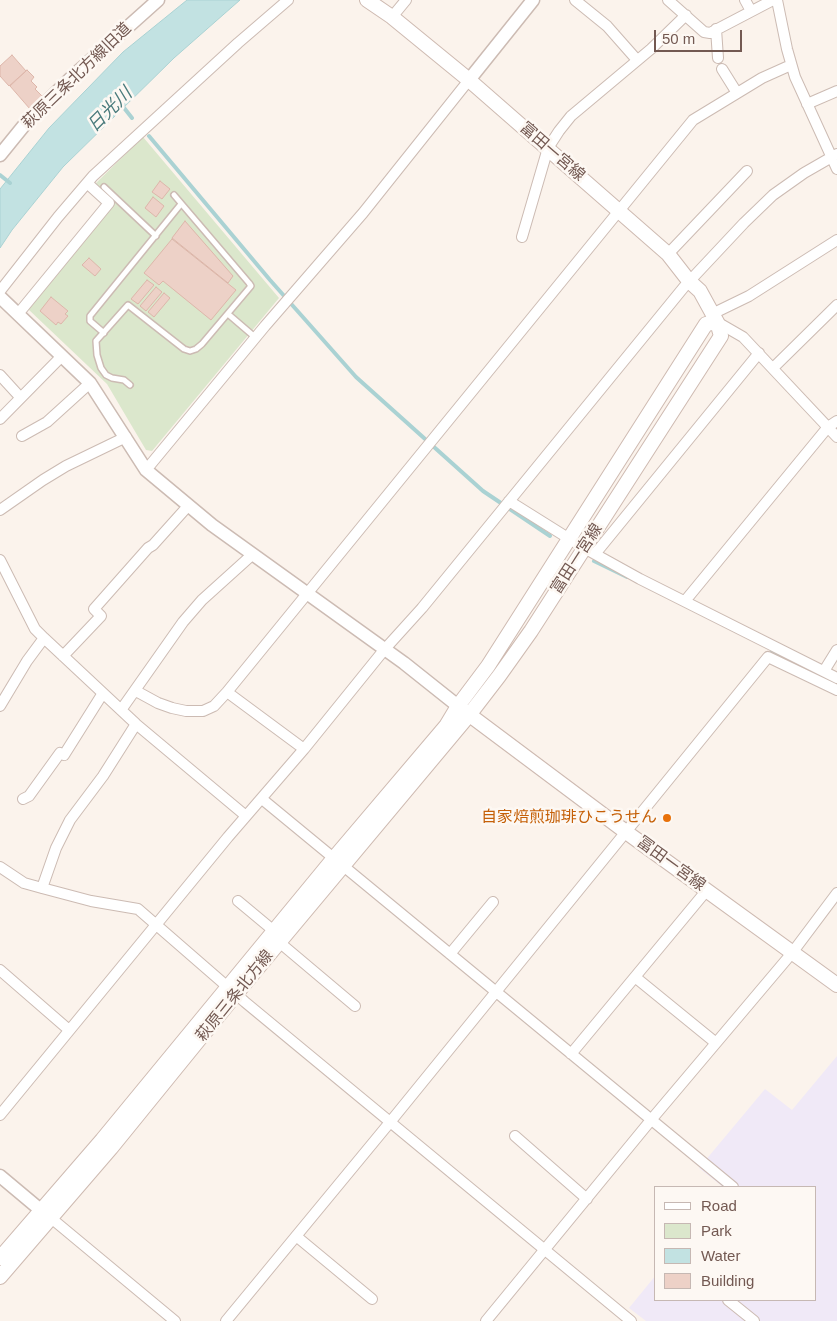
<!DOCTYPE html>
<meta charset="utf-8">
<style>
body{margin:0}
#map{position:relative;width:837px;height:1321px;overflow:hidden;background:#fbf3ec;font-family:Arial,sans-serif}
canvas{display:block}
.legend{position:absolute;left:654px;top:1186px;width:162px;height:115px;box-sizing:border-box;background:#fdf8f3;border:1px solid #c6b8b3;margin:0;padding:6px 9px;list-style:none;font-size:15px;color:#735952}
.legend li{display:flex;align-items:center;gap:10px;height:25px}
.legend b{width:25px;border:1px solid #c6b8b3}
.scale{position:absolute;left:654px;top:30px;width:88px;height:22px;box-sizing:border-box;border:2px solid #735952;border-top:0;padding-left:6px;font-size:15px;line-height:18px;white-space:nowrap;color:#735952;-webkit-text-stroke:4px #fdf8f3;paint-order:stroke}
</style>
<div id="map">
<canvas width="837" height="1321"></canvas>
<ul class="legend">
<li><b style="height:6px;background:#fff"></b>Road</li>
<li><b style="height:14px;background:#dbe7cc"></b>Park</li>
<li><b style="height:14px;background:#c2e2e2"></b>Water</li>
<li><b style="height:14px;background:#edd1c7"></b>Building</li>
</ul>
<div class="scale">50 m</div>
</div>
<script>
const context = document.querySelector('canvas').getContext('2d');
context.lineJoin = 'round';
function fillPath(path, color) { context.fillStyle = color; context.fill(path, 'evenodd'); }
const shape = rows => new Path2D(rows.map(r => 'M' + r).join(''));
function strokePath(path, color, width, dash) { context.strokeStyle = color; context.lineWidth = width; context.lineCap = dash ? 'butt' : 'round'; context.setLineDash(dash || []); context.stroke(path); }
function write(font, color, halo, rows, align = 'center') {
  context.font = font + ' Arial,"Noto Sans JP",sans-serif'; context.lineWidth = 5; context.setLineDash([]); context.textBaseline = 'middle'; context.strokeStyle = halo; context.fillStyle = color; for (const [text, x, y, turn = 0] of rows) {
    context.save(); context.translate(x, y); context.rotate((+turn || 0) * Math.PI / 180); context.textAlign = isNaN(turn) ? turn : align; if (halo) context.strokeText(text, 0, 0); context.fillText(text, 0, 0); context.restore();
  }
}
const education = shape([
 [837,1056,837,1321,646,1321,629,1308,656,1275,656,1300,816,1300,816,1187,723,1187,699,1168,765,1089,792,1110]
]);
const green = shape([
 [143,137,279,298,152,451,146,450,107,384,28,309,113,204,93,186]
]);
const water = shape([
 [187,0,240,0,174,58,63,167,12,230,0,248,0,189,49,128,123,52,187,0]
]);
const stream = shape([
 [121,104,132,118],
 [149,136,270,280,356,377,483,491,550,536],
 [0,175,10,183],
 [594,561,627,577],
 [772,651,821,675]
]);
const building = shape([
 [12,55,26,71,9,86,0,76,0,66,12,55],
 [27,70,34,77,31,81,37,87,35,89,42,96,30,109,10,86,27,70],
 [160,181,170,189,162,199,152,192,160,181],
 [153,197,164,206,156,217,145,208,153,197],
 [185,221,233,276,228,283,172,238,185,221],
 [172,239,236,290,211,320,163,281,159,285,144,273,172,239],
 [89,258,101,269,95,276,82,265,89,258],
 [147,280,154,285,138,304,131,299,147,280],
 [156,287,162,292,146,311,140,306,156,287],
 [164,293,170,298,154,317,148,312,164,293],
 [51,297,68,311,65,314,68,316,61,324,58,322,56,325,40,311,51,297]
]);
const service = shape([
 [104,187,156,236],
 [228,314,256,338],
 [104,333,90,321,90,316,181,204],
 [130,385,124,380,112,378,106,375,101,368,97,355,96,341,128,305,184,349,190,351,196,349,202,344,251,286,249,283,174,195]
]);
const minor = shape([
 [575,0,607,26,637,60],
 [668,0,704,32,710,33,773,0],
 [745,0,751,11],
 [777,0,787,49,795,77,837,169],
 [392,17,406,0],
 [716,29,718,58],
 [722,69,737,93],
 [807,104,837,91],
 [522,237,548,148,559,131,571,116,651,49,686,15],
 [668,254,747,171],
 [0,291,58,217,93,176,238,43,288,0],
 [18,314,109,203,87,183],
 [712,314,749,296,837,240],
 [717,322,743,337,837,437],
 [773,368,837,305],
 [0,375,20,397],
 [0,419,61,357],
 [22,436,47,422,90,383],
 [146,470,265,326,363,213,469,80],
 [509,501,584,548,640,579,837,678],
 [0,510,43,480,66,466,126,437],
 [595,554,759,353],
 [0,560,35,629,44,638,136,724,246,816],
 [685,601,828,427,837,421],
 [63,656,101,616,94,609,148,548,153,545,188,506],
 [824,671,837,650],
 [136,691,158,703,172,708,186,711,203,711,214,706,227,692,693,120,762,78,791,65],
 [227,692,304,749],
 [0,706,27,661,44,638],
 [121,710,183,622,202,600,253,554],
 [23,799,29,796,60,753,64,755,103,693],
 [262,799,733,1187],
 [0,867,24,883,42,888,91,901,138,909,245,1002,631,1321],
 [42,888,56,848,70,820,103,776,136,724],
 [238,901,274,931],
 [279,942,355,1006],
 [450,954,493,902],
 [0,970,69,1030],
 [635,977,716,1043],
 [571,1054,707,890],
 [0,1115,228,837,304,749,384,650,422,608,684,287,744,223,773,195,804,173,837,154],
 [515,1136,587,1199],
 [51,1218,175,1321],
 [296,1236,372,1299],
 [728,1300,754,1321],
 [226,1321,391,1121,768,657,837,690],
 [486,1321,651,1120,792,953,837,893]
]);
const tertiary = shape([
 [469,80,533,0],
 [0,155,30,118,73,76,158,0],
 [0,297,90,383,146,470,212,525,404,663,458,706],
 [0,1176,49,1217]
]);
const secondary = shape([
 [463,710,626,832,837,985],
 [0,1258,102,1140,334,858,446,726,458,706,488,666,706,324,717,322],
 [0,1277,111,1148,236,994,469,715,499,676,531,631,721,336,717,322,700,291,689,281,668,254,469,80,392,17,367,0]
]);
const markers = [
 [667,818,5,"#e8710a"]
];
const streetNames = [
 ["萩原三条北方線旧道",77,76,-44],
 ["富田一宮線",552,152,41],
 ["富田一宮線",577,559,-57],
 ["冨田一宮線",671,864,36],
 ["萩原三条北方線",235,996,-51]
];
const foodNames = [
 ["自家焙煎珈琲ひこうせん",657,818]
];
const waterNames = [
 ["日光川",110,110,-45]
];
fillPath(education, '#f0e9f7');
fillPath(green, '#dbe7cc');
fillPath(water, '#c2e2e2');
strokePath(water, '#aad2d3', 1);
strokePath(stream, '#aad2d3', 4);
fillPath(building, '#edd1c7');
strokePath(building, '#ddb6aa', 1);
strokePath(service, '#ccbbb3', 8);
strokePath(minor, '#ccbbb3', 12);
strokePath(tertiary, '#ccbbb3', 15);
strokePath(secondary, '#cebab1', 16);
strokePath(service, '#fff', 5);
strokePath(minor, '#fff', 10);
strokePath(tertiary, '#fff', 12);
strokePath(secondary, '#fff', 14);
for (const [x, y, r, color] of markers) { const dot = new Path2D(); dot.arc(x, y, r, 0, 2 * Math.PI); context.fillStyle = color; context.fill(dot); strokePath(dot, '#fdf8f3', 2); }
write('16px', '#735952', '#fdf8f3', streetNames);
write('16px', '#c56008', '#fdf8f3', foodNames, 'right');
write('italic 18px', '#4a7b7c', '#fdf8f3', waterNames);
</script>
